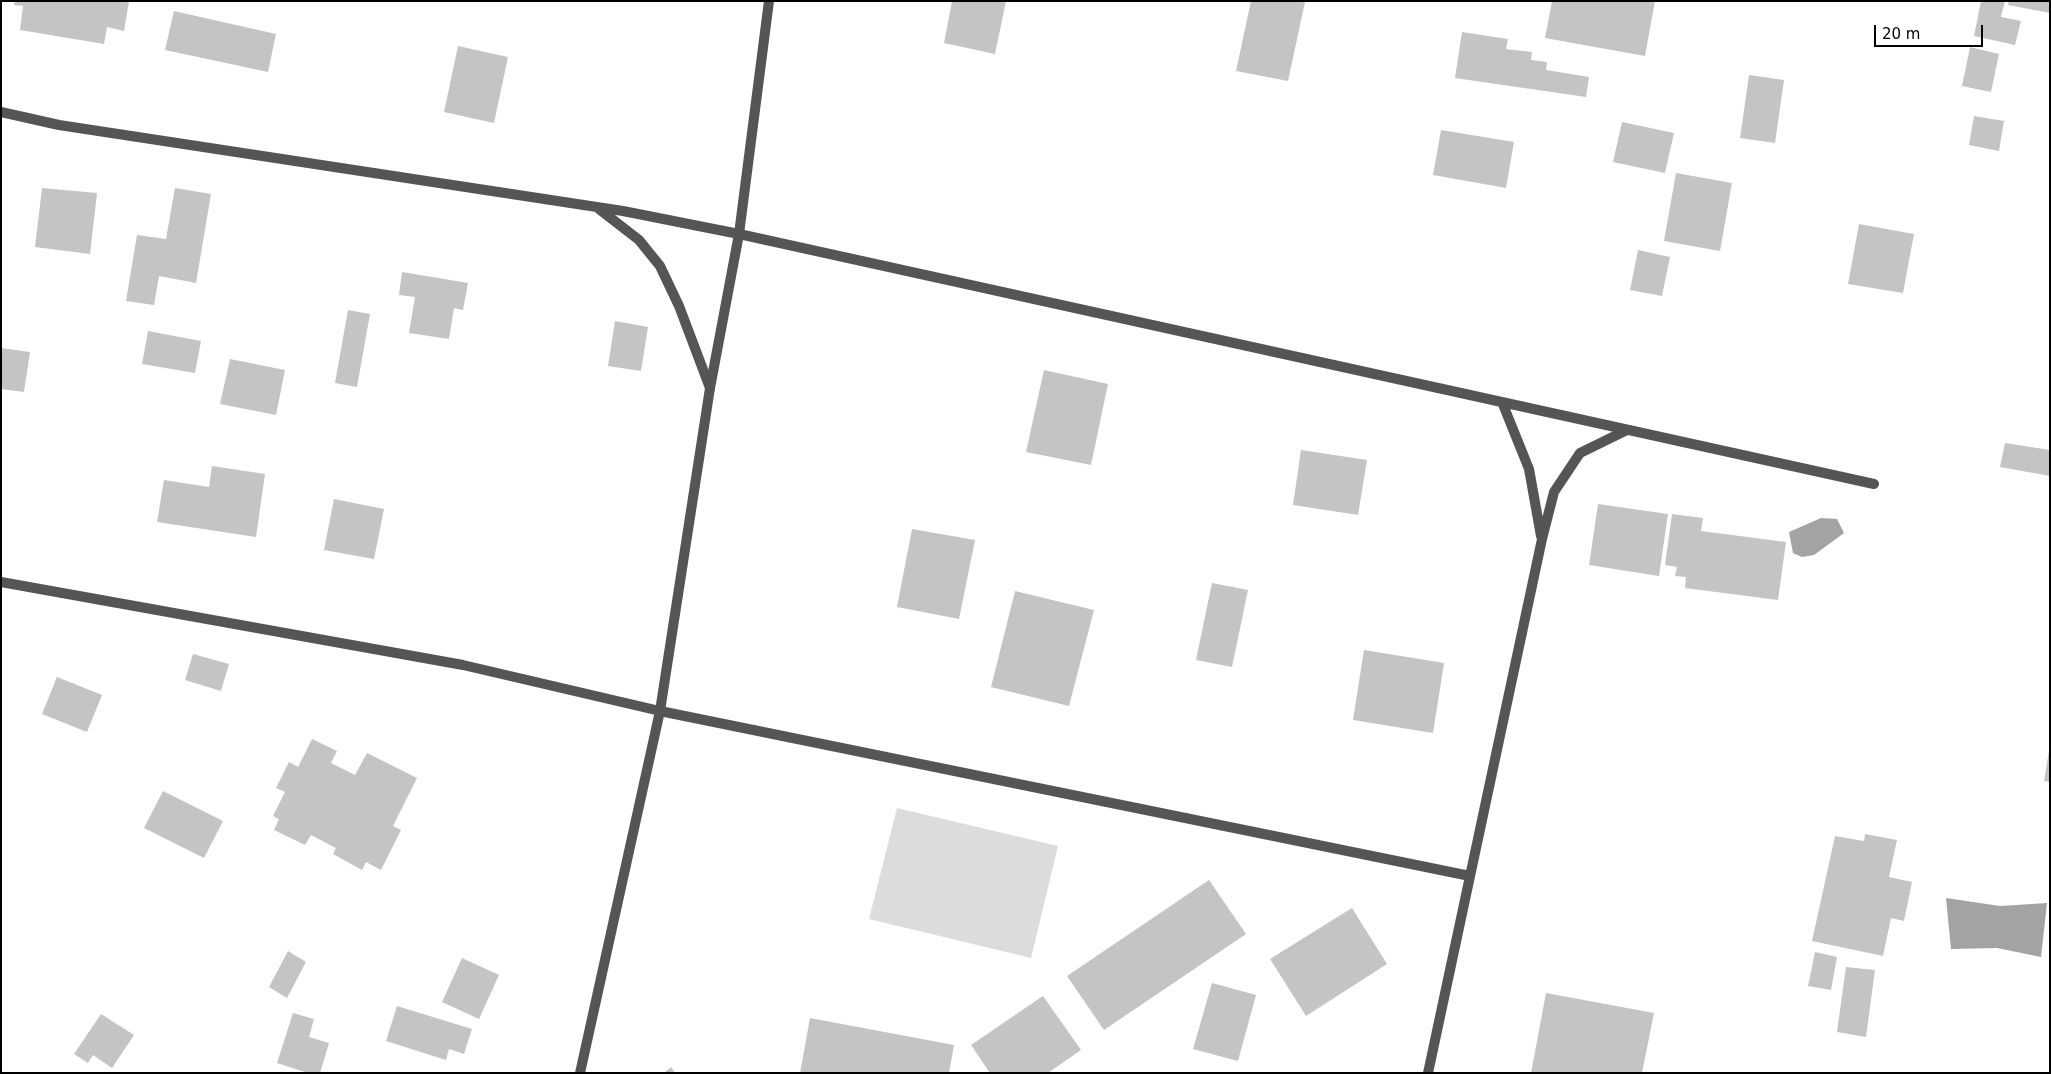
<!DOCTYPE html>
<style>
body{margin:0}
#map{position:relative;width:2051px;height:1074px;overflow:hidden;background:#fff;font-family:"DejaVu Sans",sans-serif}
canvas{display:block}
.frame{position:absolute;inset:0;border:2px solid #000;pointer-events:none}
.scale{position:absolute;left:1874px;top:25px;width:109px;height:22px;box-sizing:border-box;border:2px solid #000;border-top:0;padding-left:6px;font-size:15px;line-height:18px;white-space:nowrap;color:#000;-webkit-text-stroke:4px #fff;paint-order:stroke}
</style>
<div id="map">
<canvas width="2051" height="1074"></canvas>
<div class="frame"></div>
<div class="scale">20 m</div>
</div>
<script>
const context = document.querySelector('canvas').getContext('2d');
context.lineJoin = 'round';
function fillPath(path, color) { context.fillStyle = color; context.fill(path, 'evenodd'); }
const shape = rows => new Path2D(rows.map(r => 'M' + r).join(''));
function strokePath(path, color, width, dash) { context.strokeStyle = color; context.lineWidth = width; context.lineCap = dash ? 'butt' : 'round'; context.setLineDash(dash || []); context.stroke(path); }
const green = shape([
 [897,808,1058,846,1031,958,869,919]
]);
const water = shape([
 [1821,518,1837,519,1844,533,1814,555,1802,557,1793,553,1789,532],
 [1946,898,2000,906,2047,903,2041,957,1997,948,1951,949]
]);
const building = shape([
 [15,1,129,1,124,31,107,27,104,44,20,30,23,6,14,5],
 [952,1,1006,1,995,54,944,43],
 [1251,1,1305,2,1288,81,1236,71],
 [1552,1,1655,1,1645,56,1545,38],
 [1981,1,2005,1,2001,17,2021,21,2015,45,1974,36],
 [2009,1,2050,1,2050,13,2008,5],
 [174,11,276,34,268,72,165,50],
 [1462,32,1508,39,1506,49,1532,52,1531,60,1547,62,1546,70,1589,77,1586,97,1455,78],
 [458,46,508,57,494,123,444,112],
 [1970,47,1999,54,1991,92,1962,86],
 [1749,75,1784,80,1775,143,1740,138],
 [1974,116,2004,121,1999,151,1969,145],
 [1622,122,1674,133,1665,173,1613,162],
 [1441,130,1514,142,1506,188,1433,175],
 [1676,173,1732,183,1720,251,1664,241],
 [42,188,97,193,90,254,35,247],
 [175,188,211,194,196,283,159,276,154,305,126,301,137,235,166,239],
 [1859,224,1914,234,1903,293,1848,284],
 [1638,250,1670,257,1662,296,1630,290],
 [402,272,468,283,463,310,454,308,449,339,409,333,415,297,399,295],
 [348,310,370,314,357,387,335,383],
 [615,321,648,327,641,371,608,366],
 [148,331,201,341,195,373,142,364],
 [1,348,30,352,24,392,1,389],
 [230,359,285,370,276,415,220,404],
 [1044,370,1108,384,1091,465,1026,452],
 [2005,443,2050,450,2050,476,2000,467],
 [1301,450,1367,460,1358,515,1293,505],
 [212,466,265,474,256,537,157,522,164,480,209,487],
 [334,499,384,509,374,559,324,550],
 [1598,504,1668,514,1659,576,1589,565],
 [1672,514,1703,518,1701,531,1786,542,1778,600,1685,588,1686,577,1675,576,1677,567,1665,565],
 [912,529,975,540,959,619,897,607],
 [1212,583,1248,590,1232,667,1196,660],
 [1015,591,1094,610,1069,706,991,687],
 [1364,650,1444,663,1433,733,1353,720],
 [193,654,229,664,221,691,185,680],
 [57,677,102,695,87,732,42,714],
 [312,739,337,751,331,763,355,775,367,753,417,778,393,826,401,830,381,870,366,862,362,870,333,854,336,848,311,835,305,845,274,830,279,819,273,816,285,792,276,788,289,762,298,767],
 [2049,751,2050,751,2050,782,2044,781],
 [163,791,223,821,204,858,144,828],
 [1865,834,1897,840,1889,877,1912,882,1904,921,1891,918,1883,956,1812,941,1835,836,1864,841],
 [1209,880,1246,934,1104,1030,1067,976],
 [1352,908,1387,964,1306,1016,1270,959],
 [288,951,306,962,287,998,269,987],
 [1815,952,1837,957,1831,990,1808,986],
 [462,958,499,975,479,1019,442,1002],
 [1846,967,1875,970,1866,1037,1837,1032],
 [1212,983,1256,995,1238,1061,1193,1049],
 [1546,993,1654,1013,1642,1073,1531,1073],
 [1043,996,1081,1050,1048,1073,990,1073,971,1045],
 [397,1006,472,1029,464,1054,449,1049,446,1060,386,1041],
 [293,1013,314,1019,309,1037,329,1043,320,1073,308,1073,277,1063],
 [101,1014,134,1035,112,1068,93,1055,88,1063,74,1054],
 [810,1018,954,1045,949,1073,800,1073],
 [671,1067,675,1073,664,1073]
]);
const minor = shape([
 [1,112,59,125,623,211,739,234,1874,484],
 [599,209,639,240,660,266,679,306,710,388],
 [1502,402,1529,469,1541,536],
 [1,582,463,665,660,711,1470,876],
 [1428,1073,1542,539,1554,492,1580,453,1627,430]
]);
const tertiary = shape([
 [580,1073,660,711,710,388,739,234,769,1]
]);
fillPath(green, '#dcdcdc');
fillPath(water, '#a3a3a3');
fillPath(building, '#c4c4c4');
strokePath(minor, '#555', 10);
strokePath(tertiary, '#555', 10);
</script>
